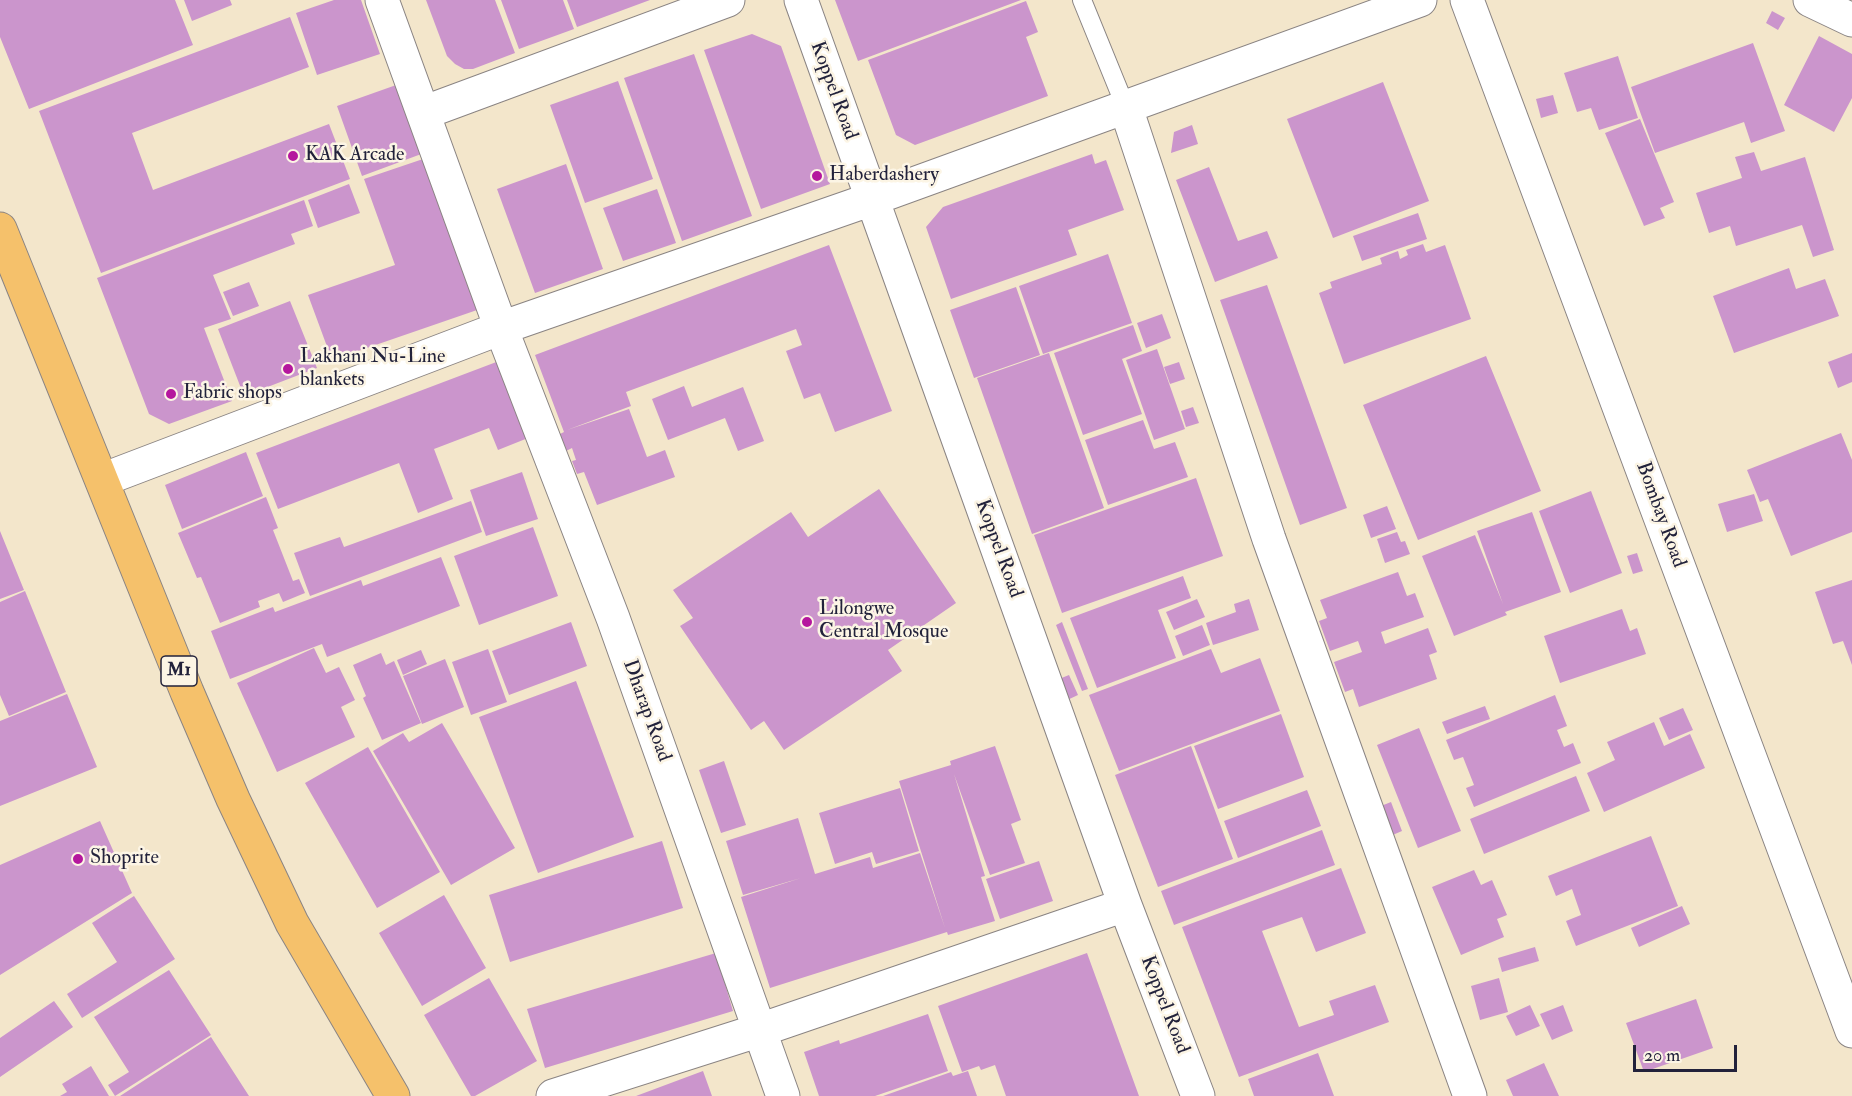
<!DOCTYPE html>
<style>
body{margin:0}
#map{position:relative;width:1852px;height:1096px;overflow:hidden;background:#f3e6cb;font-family:"IM FELL Double Pica",serif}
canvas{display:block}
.scale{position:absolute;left:1633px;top:1045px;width:104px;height:27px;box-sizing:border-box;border:3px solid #22223b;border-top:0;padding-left:8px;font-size:18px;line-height:21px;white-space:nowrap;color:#22223b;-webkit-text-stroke:4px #fcf5e5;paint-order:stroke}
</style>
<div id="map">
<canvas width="1852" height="1096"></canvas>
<div class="scale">20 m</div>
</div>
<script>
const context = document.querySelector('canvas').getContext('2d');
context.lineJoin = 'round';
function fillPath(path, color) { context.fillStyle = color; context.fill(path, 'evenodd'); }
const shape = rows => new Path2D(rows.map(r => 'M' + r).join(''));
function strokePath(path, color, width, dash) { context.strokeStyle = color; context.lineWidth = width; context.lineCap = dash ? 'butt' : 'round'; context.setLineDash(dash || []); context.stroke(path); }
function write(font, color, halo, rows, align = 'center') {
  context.font = font + ' "IM FELL Double Pica",serif'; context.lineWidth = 5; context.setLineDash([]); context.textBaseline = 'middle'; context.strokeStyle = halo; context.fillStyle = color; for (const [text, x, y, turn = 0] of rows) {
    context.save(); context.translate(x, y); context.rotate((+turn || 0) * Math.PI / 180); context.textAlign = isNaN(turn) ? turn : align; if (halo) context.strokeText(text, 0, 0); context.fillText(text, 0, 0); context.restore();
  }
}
const building = shape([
 [0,0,175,0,193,45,29,109,0,37],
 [184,0,230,0,232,5,192,21],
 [334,0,361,0,380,54,317,75,296,13],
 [426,0,495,0,515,53,473,69,464,69,455,64,447,56],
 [501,0,563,0,574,29,519,49],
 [567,0,650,0,577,27],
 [835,0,1021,0,858,61],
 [1026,1,1038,32,1026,37,1048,96,915,145,896,135,868,60],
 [1772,11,1785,18,1778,30,1766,23],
 [290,17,309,67,132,133,153,190,329,124,350,179,101,273,39,111],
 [752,34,781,46,830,184,761,209,704,50],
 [1819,36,1852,54,1852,98,1834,132,1784,105],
 [1753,43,1785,131,1751,143,1744,122,1655,153,1631,87],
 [694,54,752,216,682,241,624,78],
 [1618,56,1638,118,1599,130,1591,108,1577,112,1564,73],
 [618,81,653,179,585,203,550,105],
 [1383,82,1429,201,1333,238,1287,119],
 [399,84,424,153,362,176,337,106],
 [1553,95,1558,113,1541,118,1536,99],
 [1640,119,1674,202,1660,208,1665,218,1644,226,1605,133],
 [1192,125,1198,144,1171,153,1174,132],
 [1754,152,1761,171,1805,157,1834,250,1813,257,1802,225,1736,246,1730,226,1709,233,1696,193,1742,178,1735,157],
 [1092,154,1095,164,1106,160,1124,210,1068,230,1077,255,951,299,926,227,943,207],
 [426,158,480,309,332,360,308,295,395,265,364,179],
 [566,164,603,269,535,293,497,189],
 [1209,167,1238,241,1267,231,1278,258,1215,282,1176,180],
 [349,184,360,213,318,228,308,200],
 [657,189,676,243,623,261,603,208],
 [304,200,313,226,291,234,295,244,213,275,231,319,204,328,232,401,169,424,149,414,97,278],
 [1418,213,1427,239,1362,261,1353,236],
 [1423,244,1426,252,1445,245,1471,319,1344,364,1319,293,1332,288,1330,282,1382,264,1380,258,1398,251,1400,259,1408,255,1406,250],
 [829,245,892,411,835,432,820,393,804,399,786,351,802,345,796,329,626,392,631,406,567,430,629,409,647,457,665,450,675,477,597,505,584,472,577,474,572,461,576,460,572,448,566,451,560,434,564,432,535,355],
 [1108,254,1132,323,1043,354,1019,286],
 [1789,268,1796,289,1825,279,1839,316,1734,353,1713,296],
 [249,282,259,306,233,316,223,292],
 [1267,285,1347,508,1300,525,1220,300],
 [1016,287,1040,355,974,378,950,310],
 [290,301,317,368,244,396,218,329],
 [1162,314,1171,338,1146,348,1137,323],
 [1133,325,1142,351,1122,359,1142,414,1083,435,1054,353],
 [1157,349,1185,429,1154,440,1126,360],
 [1049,353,1104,508,1032,534,977,378],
 [1852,353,1852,382,1838,388,1828,362],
 [1486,356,1541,491,1418,540,1363,405],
 [499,361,528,438,498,450,489,428,434,449,453,499,418,513,399,463,278,509,256,453],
 [1179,362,1185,379,1170,384,1164,367],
 [684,386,692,407,743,387,764,441,738,451,725,418,668,440,652,399],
 [1193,407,1199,423,1186,427,1181,411],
 [1143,420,1154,449,1175,442,1188,477,1108,505,1085,440],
 [1841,433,1852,460,1852,532,1791,556,1768,499,1760,502,1747,470],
 [246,452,263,496,182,529,165,485],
 [522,472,538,519,486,536,470,490],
 [1196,478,1223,556,1062,613,1034,535],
 [879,489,956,603,888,650,902,671,784,750,764,721,751,730,680,626,693,618,673,590,791,512,808,537],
 [1591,491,1622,573,1570,593,1539,511],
 [1754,494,1763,521,1727,532,1718,504],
 [266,497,278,528,273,530,293,581,299,579,305,593,283,602,279,593,258,601,260,607,220,623,201,577,197,578,178,533],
 [471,501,482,532,310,596,294,553,340,537,344,547],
 [1387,506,1396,529,1371,538,1363,515],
 [1532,512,1561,592,1505,612,1507,615,1454,636,1422,556,1475,535,1503,604,1477,531],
 [533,527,558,596,479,625,454,556],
 [0,531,24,590,0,599],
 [1397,532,1401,542,1405,541,1410,554,1385,563,1377,539],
 [1637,553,1643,571,1633,574,1627,556],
 [441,557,460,606,327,657,322,644,230,679,211,631,273,607,275,612,361,580,363,586],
 [1398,572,1407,596,1415,593,1424,617,1381,632,1385,644,1428,628,1437,652,1429,655,1437,679,1359,707,1353,689,1345,692,1334,662,1362,652,1358,641,1330,651,1319,621,1327,618,1320,600],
 [1183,576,1191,598,1158,610,1176,658,1097,688,1070,618],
 [1852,580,1852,665,1843,641,1833,644,1815,592],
 [25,591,66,692,9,716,0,695,0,602],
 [1197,599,1205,617,1174,630,1166,612],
 [1249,599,1259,630,1213,645,1206,623,1236,612,1234,604],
 [1622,609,1630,631,1637,628,1646,654,1560,683,1544,636],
 [571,622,587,666,509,695,492,651],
 [1062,622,1088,689,1082,691,1056,625],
 [1202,625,1210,645,1183,656,1175,636],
 [314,648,326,673,339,667,355,700,341,707,355,737,277,772,237,683],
 [488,649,507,702,471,715,452,662],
 [1211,649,1221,673,1260,658,1280,711,1119,771,1089,695],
 [421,650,427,664,403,675,397,660],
 [381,653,386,665,394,661,421,723,382,740,363,698,366,696,353,665],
 [445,659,464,707,422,724,403,676],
 [1069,675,1078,695,1063,702,1054,681],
 [576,681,634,837,538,873,479,717],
 [67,694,97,767,0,806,0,721],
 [1555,695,1567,726,1557,730,1564,747,1573,743,1581,763,1474,807,1466,788,1474,785,1463,757,1454,760,1446,740],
 [1485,706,1490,719,1447,734,1442,722],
 [1683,708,1693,730,1669,740,1659,718],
 [1281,714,1304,777,1218,809,1194,746],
 [1654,722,1664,746,1690,734,1705,768,1604,812,1587,773,1615,760,1607,742],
 [442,723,515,848,451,885,373,751,403,733,409,742],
 [1419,728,1461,831,1418,848,1377,745],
 [995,746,1021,820,1011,824,1025,863,990,875,954,774,985,876,981,877,995,921,948,935,947,932,770,988,741,897,801,878,743,895,726,841,798,818,815,874,870,857,873,868,920,853,945,928,899,781,951,765,950,761],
 [1191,746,1233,859,1158,887,1115,775],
 [368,747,440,872,377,908,305,783],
 [724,761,746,825,721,833,699,770],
 [1576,776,1590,811,1484,854,1470,819],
 [900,788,919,851,876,864,872,852,835,864,819,813],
 [1307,790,1321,826,1238,858,1224,821],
 [1391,802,1402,831,1388,837,1376,808],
 [100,821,132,893,0,975,0,865],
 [1322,830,1335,865,1174,925,1161,891],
 [1651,836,1678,906,1576,946,1566,921,1581,915,1572,889,1556,896,1548,876],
 [662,841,683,908,510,962,489,895],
 [1039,861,1053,901,1000,919,986,879],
 [1341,868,1366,933,1316,952,1302,917,1262,931,1299,1027,1334,1015,1329,1001,1375,985,1389,1022,1239,1077,1182,927],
 [1474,870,1481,885,1492,880,1507,915,1497,919,1504,937,1461,955,1432,887],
 [444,895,486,968,422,1006,379,933],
 [134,896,175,959,82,1018,67,994,117,962,92,923],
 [1682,906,1690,924,1639,947,1631,928],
 [1535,947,1539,961,1502,972,1498,958],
 [716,953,733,1011,545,1068,527,1009],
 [1087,953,1139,1096,1006,1096,995,1065,981,1070,979,1066,962,1072,938,1006],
 [169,970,211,1035,115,1096,108,1085,129,1072,94,1017],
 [489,978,537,1061,475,1096,471,1096,424,1015],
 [1499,978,1508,1012,1480,1020,1471,986],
 [1696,999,1713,1048,1644,1072,1626,1023],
 [54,1001,73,1027,0,1077,0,1038],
 [1530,1005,1540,1026,1516,1036,1506,1016],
 [1563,1005,1573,1031,1552,1040,1540,1014],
 [928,1014,948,1071,875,1096,819,1096,804,1052,839,1040,840,1044],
 [211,1037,249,1096,120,1096],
 [1318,1053,1334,1096,1254,1096,1248,1079],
 [1544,1063,1559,1096,1513,1096,1506,1080],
 [91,1066,109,1096,60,1096,67,1092,62,1084],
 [703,1071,712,1096,636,1096],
 [968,1071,977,1096,883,1096,951,1072,953,1076]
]);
const lane = shape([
 [1082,0,1126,108]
]);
const street = shape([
 [382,0,501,328,613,618,783,1096],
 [801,0,1125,905,1198,1096],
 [1467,0,1852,1031],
 [1810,0,1852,20],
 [1126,108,1269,539,1470,1096],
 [423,113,728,0],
 [102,480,501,328,872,199,1420,0],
 [553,1096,760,1030,1125,905]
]);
const highway = shape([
 [0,229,187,692,233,799,292,923,393,1096]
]);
const markers = [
 [293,156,6,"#b5179e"],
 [817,176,6,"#b5179e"],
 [288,369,6,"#b5179e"],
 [171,394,6,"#b5179e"],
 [807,622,6,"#b5179e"],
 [78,859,6,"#b5179e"]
];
const shields = [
 [179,671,36]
];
const shieldNames = [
 ["M1",179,671]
];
const streetNames = [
 ["Koppel Road",833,91,70],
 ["Bombay Road",1660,515,70],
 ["Koppel Road",998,549,70],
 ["Dharap Road",646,711,70],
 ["Koppel Road",1164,1005,69]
];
const poiNames = [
 ["KAK Arcade",305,156],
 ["Haberdashery",829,176],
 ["Lakhani Nu-Line",300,358],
 ["blankets",300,381],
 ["Fabric shops",183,394],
 ["Lilongwe",819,610],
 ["Central Mosque",819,633],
 ["Shoprite",90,859]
];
fillPath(building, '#cb95cc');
strokePath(lane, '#8a8483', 20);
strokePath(street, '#8a8483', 35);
strokePath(highway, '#8a8483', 35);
strokePath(lane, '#fff', 18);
strokePath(street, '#fff', 33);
strokePath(highway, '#f5c16b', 33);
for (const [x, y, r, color] of markers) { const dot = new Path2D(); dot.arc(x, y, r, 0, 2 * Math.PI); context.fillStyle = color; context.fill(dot); strokePath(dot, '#fcf5e5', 2); }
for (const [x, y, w] of shields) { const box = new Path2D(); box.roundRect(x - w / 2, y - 15, w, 30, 4.5); context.fillStyle = '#fcf5e5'; context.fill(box); strokePath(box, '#22223b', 1.5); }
write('bold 18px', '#22223b', null, shieldNames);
write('20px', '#22223b', '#fcf5e5', streetNames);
write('20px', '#22223b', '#fcf5e5', poiNames, 'left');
</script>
